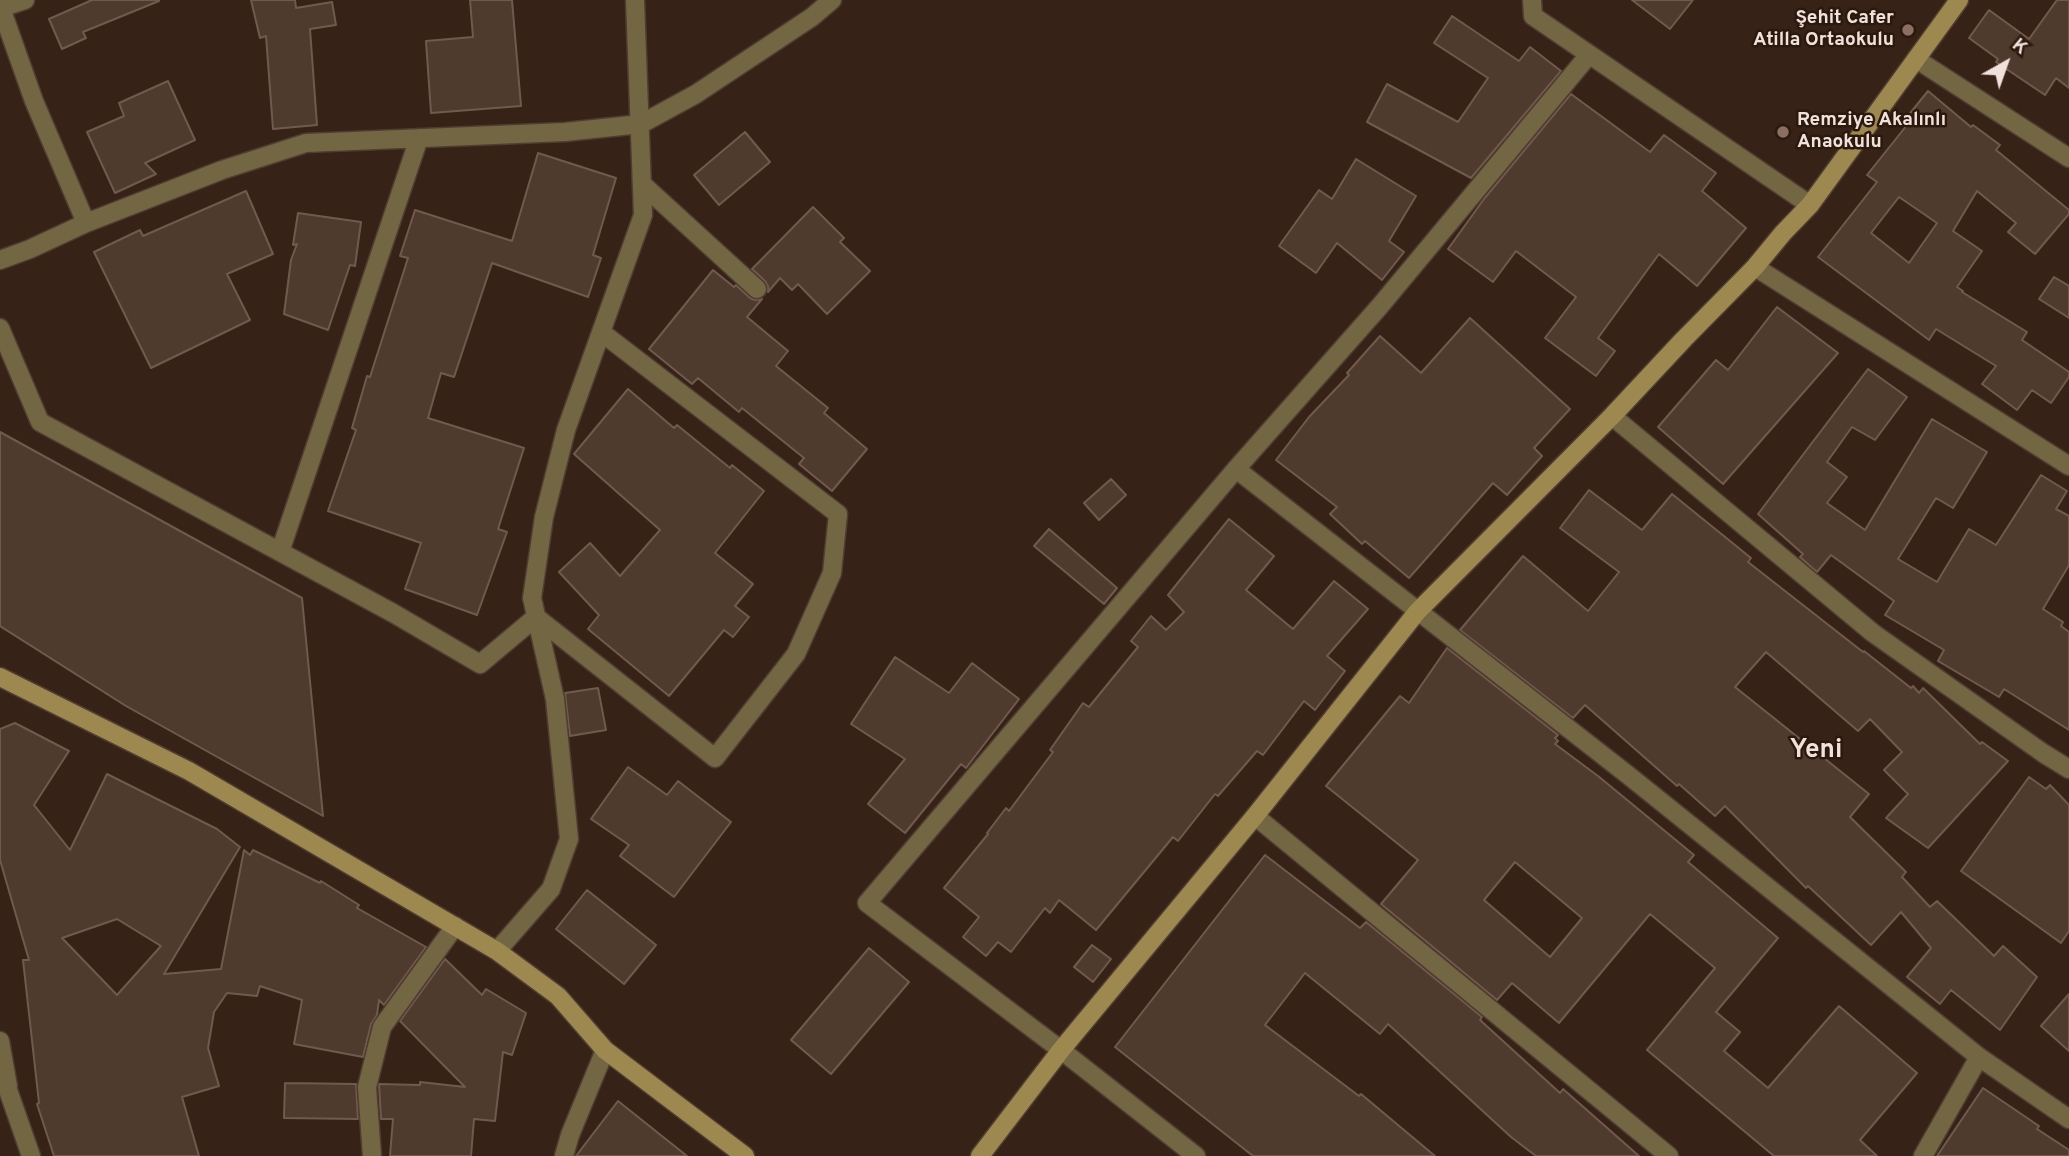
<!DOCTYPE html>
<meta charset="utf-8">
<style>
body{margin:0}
#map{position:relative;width:2069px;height:1156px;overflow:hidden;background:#362217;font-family:Overpass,sans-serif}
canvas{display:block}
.north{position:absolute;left:1971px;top:28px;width:70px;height:70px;-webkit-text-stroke:5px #2c190e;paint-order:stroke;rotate:40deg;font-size:19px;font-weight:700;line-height:28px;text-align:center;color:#f0e2db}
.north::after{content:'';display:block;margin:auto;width:24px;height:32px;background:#f0e2db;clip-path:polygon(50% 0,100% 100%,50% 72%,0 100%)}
</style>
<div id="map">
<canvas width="2069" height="1156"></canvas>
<div class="north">K</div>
</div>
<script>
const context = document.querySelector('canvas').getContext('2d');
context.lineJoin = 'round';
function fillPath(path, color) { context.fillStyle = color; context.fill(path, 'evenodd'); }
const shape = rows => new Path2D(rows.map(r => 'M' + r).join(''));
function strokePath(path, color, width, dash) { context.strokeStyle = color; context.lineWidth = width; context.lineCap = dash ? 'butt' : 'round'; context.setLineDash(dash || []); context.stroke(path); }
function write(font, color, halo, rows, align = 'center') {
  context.font = font + ' Overpass,sans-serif'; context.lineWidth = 5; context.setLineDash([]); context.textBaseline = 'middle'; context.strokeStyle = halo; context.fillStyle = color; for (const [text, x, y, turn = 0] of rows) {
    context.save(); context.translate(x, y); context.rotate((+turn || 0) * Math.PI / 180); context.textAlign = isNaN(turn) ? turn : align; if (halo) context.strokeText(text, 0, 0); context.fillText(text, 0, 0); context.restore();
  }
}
const building = shape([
 [92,0,159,0,159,1,83,32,86,38,62,49,49,19,92,0],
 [251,0,295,0,296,8,332,2,336,25,310,29,317,125,273,129,266,36,260,38,251,0],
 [470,0,512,0,521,106,431,113,426,41,473,37,470,0],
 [1632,0,1693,0,1670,29,1632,0],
 [2057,0,2069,0,2069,88,2056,78,2045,95,1996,62,1998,59,1969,38,1989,10,2029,39,2057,0],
 [1452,16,1519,61,1530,47,1561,71,1471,178,1367,122,1387,84,1458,122,1488,78,1434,43,1452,16],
 [168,81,195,140,145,163,156,174,115,193,87,132,124,116,119,103,168,81],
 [1928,91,1971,127,1973,125,2000,145,1996,150,2069,210,2069,214,2035,254,2008,232,2016,223,1977,191,1953,231,1982,251,1957,287,1963,291,1962,292,2027,332,2022,340,2069,372,2069,377,2051,403,2032,390,2017,410,1982,384,1996,366,1936,329,1929,340,1818,257,1877,182,1867,175,1907,125,1903,122,1928,91],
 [1899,197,1937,223,1909,263,1871,233,1899,197],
 [1571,94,1650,152,1664,135,1716,173,1702,191,1746,228,1697,286,1659,254,1598,338,1615,351,1596,376,1545,338,1576,297,1516,251,1493,282,1448,249,1484,199,1571,94],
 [745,132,770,162,719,205,694,175,745,132],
 [538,153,616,178,593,255,601,258,588,297,492,263,454,377,441,373,428,418,524,448,498,529,507,532,477,615,405,589,421,543,328,511,356,430,352,428,367,376,370,377,408,258,400,256,415,210,512,241,538,153],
 [1356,159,1416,196,1389,241,1404,252,1382,280,1337,243,1316,273,1279,246,1319,190,1332,199,1356,159],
 [246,191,273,254,227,274,250,320,151,368,94,252,140,230,143,236,246,191],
 [813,207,844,238,840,242,870,271,827,314,798,284,792,290,780,278,768,292,768,286,765,281,752,269,813,207],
 [298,213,361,222,355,266,350,265,328,330,284,314,291,260,297,244,293,245,298,213],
 [713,270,734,287,736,285,750,298,755,300,762,299,747,317,788,351,776,366,828,408,824,413,867,449,832,491,799,464,804,458,742,408,739,412,698,378,692,384,649,349,713,270],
 [2054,277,2069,286,2069,318,2039,299,2054,277],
 [1777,307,1838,353,1723,484,1658,427,1716,360,1728,370,1777,307],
 [1470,318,1570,409,1534,448,1542,456,1507,495,1493,483,1409,578,1365,541,1362,544,1330,514,1337,507,1276,460,1309,417,1349,375,1347,373,1380,336,1421,373,1470,318],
 [1868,369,1907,397,1875,440,1852,427,1827,462,1847,477,1827,503,1865,530,1932,419,1987,452,1953,508,1936,498,1898,559,1937,582,1969,529,1996,545,2041,475,2067,491,2056,509,2069,516,2069,565,2043,609,2063,622,2061,626,2069,632,2069,730,2004,689,1999,697,1938,661,1944,650,1885,615,1894,601,1831,555,1817,572,1800,557,1803,554,1758,514,1868,369],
 [628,389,674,428,677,425,730,468,732,465,764,491,715,553,753,584,735,606,749,617,733,637,724,630,669,696,588,629,599,615,559,572,590,543,620,576,660,530,574,454,628,389],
 [0,432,302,598,323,816,126,706,0,626,0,432],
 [1111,479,1126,495,1099,520,1084,503,1111,479],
 [1589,490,1642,530,1672,494,1751,558,1748,562,1863,652,1864,651,1911,688,1913,686,1919,693,1923,688,1980,744,1982,742,2008,761,1928,848,1886,818,1908,794,1884,770,1902,752,1870,719,1858,731,1766,652,1735,687,1869,794,1850,817,1906,872,1902,877,1930,907,1937,901,1994,956,2003,946,2037,977,2000,1030,1951,990,1940,1004,1907,977,1931,948,1901,912,1871,945,1808,886,1806,888,1725,806,1715,816,1679,784,1677,786,1585,705,1573,718,1460,630,1523,556,1588,611,1619,572,1560,528,1589,490],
 [1229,519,1274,556,1246,590,1293,629,1334,581,1368,609,1327,656,1345,671,1315,710,1304,701,1263,755,1257,751,1218,796,1215,794,1178,841,1173,837,1096,930,1059,900,1050,913,1045,908,1011,952,998,942,986,956,963,937,979,917,944,888,988,834,987,833,1006,808,1009,811,1053,752,1050,750,1083,703,1089,707,1138,647,1131,641,1151,616,1166,630,1184,612,1168,595,1229,519],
 [1049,529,1117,588,1104,604,1034,546,1049,529],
 [1447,648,1558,735,1555,738,1558,741,1555,744,1598,776,1694,855,1688,862,1778,938,1716,1012,1740,1032,1724,1051,1768,1088,1839,1006,1917,1073,1860,1140,1877,1156,1774,1156,1647,1050,1715,968,1650,914,1559,1023,1512,983,1497,1000,1381,904,1418,860,1326,786,1400,696,1409,703,1447,648],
 [1515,862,1582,918,1550,957,1484,900,1515,862],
 [895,657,949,693,972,663,1019,699,966,768,961,764,905,833,868,804,905,759,851,724,895,657],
 [598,688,606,730,570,736,565,693,598,688],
 [15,723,69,751,34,805,70,850,107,774,217,829,240,847,164,974,221,969,244,850,250,855,253,850,320,883,321,881,359,905,357,908,426,947,384,1005,379,1000,377,1015,371,1024,363,1057,294,1044,302,1000,260,986,257,996,227,993,214,1012,208,1048,219,1086,182,1097,199,1156,54,1156,37,1104,39,1103,23,960,29,960,0,860,0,729,15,723],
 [117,919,161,946,117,995,62,938,117,919],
 [628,767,667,795,678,781,731,822,674,897,620,856,629,845,591,819,628,767],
 [2029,777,2046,789,2050,785,2069,805,2069,931,2061,943,1961,871,2029,777],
 [1265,855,1360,928,1366,922,1482,1017,1480,1020,1560,1093,1563,1089,1639,1156,1536,1156,1511,1137,1388,1024,1380,1034,1305,973,1265,1025,1359,1096,1361,1094,1435,1156,1253,1156,1115,1047,1265,855],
 [587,890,656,945,624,984,556,929,587,890],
 [1092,945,1111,959,1093,982,1074,967,1092,945],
 [869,948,909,982,831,1074,791,1040,869,948],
 [445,959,482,995,486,989,526,1013,512,1055,503,1052,495,1121,474,1119,471,1156,390,1156,393,1119,381,1119,379,1084,420,1085,420,1082,465,1087,400,1021,445,959],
 [2069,994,2069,1051,2041,1026,2069,994],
 [285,1083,356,1084,358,1119,284,1118,285,1083],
 [1983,1088,2039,1126,2037,1129,2069,1150,2069,1156,1937,1156,1983,1088],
 [618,1101,687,1156,576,1156,618,1101]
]);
const street = shape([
 [25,0,1,8,34,101,86,223],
 [1532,0,1533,16,1810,205],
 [1916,59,2069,158],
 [642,184,757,289],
 [0,260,30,249,86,223,222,170,306,143,565,132,641,124,696,94,812,17,832,0],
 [1755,267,2069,466],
 [0,328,40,422,393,613,480,664,536,617,715,758,796,654,832,573,838,514,601,332],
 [1612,416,1873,633,2043,753,2069,769],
 [1236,469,1628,775,1979,1057,2069,1119],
 [280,552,419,138],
 [1255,816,1669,1156],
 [497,951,551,889,569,839,555,699,532,598,544,517,566,430,643,215,635,0],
 [0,1041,8,1086],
 [0,1075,8,1090,31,1156],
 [372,1156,367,1087,382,1027,455,926],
 [564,1156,570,1135,605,1050],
 [1196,1156,1061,1050,867,903,1236,469,1380,306,1588,56],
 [1923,1156,1979,1057]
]);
const secondary = shape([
 [0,677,189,771,497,951,558,996,605,1050,745,1156],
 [980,1156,1061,1050,1255,816,1417,612,1612,416,1684,339,1755,267,1783,233,1810,205,1959,0]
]);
const markers = [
 [1908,30,7,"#8d6e63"],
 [1783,132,7,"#8d6e63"]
];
const poiNames = [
 ["Şehit Cafer",1894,19],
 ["Atilla Ortaokulu",1894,41],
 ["Remziye Akalınlı",1797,121,"left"],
 ["Anaokulu",1797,143,"left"]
];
const districtNames = [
 ["Yeni",1816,752]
];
fillPath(building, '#4f3a2e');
strokePath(building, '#715a4d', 2);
strokePath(street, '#503d32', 21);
strokePath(secondary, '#503d32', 21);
strokePath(street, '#726643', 18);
strokePath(secondary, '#9d894f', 18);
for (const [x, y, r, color] of markers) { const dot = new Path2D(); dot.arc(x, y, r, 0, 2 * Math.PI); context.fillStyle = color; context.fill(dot); strokePath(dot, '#2c190e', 2.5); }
write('bold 19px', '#f0e2db', '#2c190e', poiNames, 'right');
write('bold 26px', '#f0e2db', '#2c190e', districtNames);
</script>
